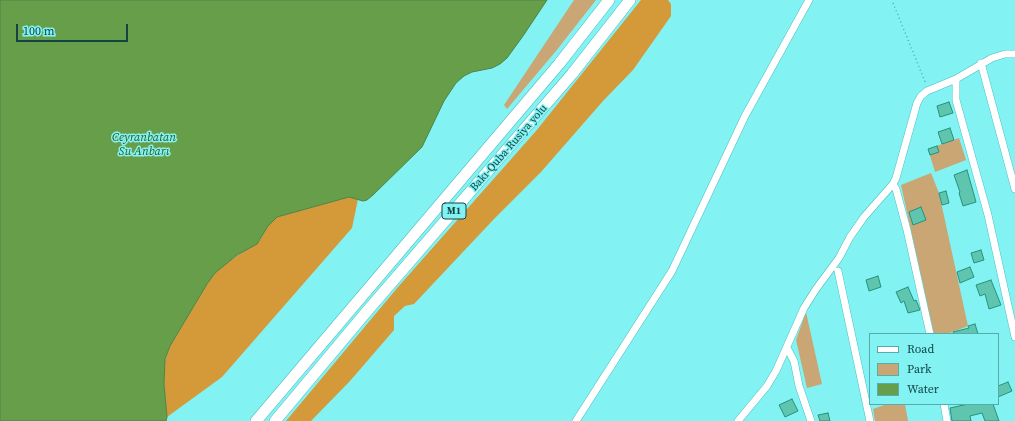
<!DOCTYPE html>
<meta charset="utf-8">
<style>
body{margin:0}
#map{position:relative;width:1015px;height:421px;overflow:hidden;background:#83f2f3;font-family:"Source Serif 4",serif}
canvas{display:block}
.legend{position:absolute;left:869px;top:333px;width:130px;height:72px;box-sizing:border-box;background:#83f2f3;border:1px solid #56acad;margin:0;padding:5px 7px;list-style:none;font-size:12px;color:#134445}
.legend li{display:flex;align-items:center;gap:8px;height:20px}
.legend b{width:20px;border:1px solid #56acad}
.scale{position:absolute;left:16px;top:24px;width:112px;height:18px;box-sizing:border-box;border:2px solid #134445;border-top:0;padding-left:5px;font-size:12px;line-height:14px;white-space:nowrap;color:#134445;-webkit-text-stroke:3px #83f2f3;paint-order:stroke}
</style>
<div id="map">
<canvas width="1015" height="421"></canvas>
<ul class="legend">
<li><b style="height:5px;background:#fff"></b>Road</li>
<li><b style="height:11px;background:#c9a673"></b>Park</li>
<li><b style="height:11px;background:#669e4a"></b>Water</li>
</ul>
<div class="scale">100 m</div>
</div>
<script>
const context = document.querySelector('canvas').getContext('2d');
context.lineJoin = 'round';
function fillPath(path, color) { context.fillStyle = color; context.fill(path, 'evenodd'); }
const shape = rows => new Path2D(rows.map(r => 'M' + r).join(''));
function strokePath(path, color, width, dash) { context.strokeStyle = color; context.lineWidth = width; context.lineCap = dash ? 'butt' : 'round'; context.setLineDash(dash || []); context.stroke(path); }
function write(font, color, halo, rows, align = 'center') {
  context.font = font + ' "Source Serif 4",serif'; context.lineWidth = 3; context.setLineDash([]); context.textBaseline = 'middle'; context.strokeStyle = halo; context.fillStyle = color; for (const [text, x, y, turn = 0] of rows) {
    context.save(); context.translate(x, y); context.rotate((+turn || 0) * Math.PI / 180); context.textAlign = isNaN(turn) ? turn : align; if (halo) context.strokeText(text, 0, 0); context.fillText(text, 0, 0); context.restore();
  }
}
const green = shape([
 [574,0,596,0,556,51,507,109,504,105],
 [959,138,966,160,935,172,928,149],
 [931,173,939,193,968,326,947,334,934,334,901,185],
 [806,312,822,384,807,388,796,340],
 [887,404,905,404,908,421,875,421,873,409]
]);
const forest = shape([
 [641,0,668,0,671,4,671,16,633,70,603,101,541,172,494,219,414,304,405,306,394,316,394,330,350,381,311,421,286,421,398,287,536,131],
 [349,197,358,199,352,228,222,377,167,417,164,384,165,360,170,346,207,284,215,273,225,264,260,240,268,226,277,217]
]);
const water = shape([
 [0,0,547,0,523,36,507,58,500,64,492,68,472,72,464,76,456,83,444,101,422,147,373,195,367,200,363,201,349,197,277,217,268,226,257,244,237,255,215,273,207,284,170,346,165,359,164,384,167,417,166,421,0,421,0,0]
]);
const building = shape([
 [949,102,953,113,940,117,937,106,949,102],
 [950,128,954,140,942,144,938,132,950,128],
 [937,146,939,152,930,155,928,149,937,146],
 [967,170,976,202,963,206,959,193,960,192,954,175,967,170],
 [946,191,949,203,942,205,939,193,946,191],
 [921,207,926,220,913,225,909,212,921,207],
 [981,250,984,260,974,263,971,253,981,250],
 [970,267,974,277,960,283,957,272,970,267],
 [878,276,881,287,869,291,866,280,878,276],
 [991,280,1001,305,989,309,985,294,980,296,976,285,991,280],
 [908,287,914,301,916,300,920,310,908,313,904,301,901,303,896,292,908,287],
 [975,324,978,334,954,334,953,332,969,328,968,326,975,324],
 [1008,382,1012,391,998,397,998,386,1008,382],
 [792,399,798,411,785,417,779,405,792,399],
 [968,404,993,404,999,421,985,421,982,413,970,416,971,421,952,421,950,408,968,404],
 [828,413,830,421,820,421,818,415,828,413]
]);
const path = shape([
 [893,3,926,84]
]);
const minor = shape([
 [981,63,1015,189],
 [956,79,956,100,988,215,1015,337],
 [893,184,896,189,907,230,930,334],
 [838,271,870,421],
 [787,348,794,361,799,386,811,421],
 [944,404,947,421],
 [576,421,672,271,745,116,809,0],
 [738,421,767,386,776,371,804,308,816,289,839,258,850,237,864,217,893,184,896,178,917,103,921,96,927,91,956,79,992,58,1005,54,1015,54]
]);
const highway = shape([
 [256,421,559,64,609,0],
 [275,421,368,310,572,74,630,0]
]);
const shields = [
 [454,211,24]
];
const shieldNames = [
 ["M1",454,211]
];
const streetNames = [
 ["Bakı-Quba-Rusiya yolu",509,148,-49]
];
const waterNames = [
 ["Ceyranbatan",144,138],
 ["Su Anbarı",144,152]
];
fillPath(green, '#c9a673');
fillPath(forest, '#d49939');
fillPath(water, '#669e4a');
strokePath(water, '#4d8348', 1);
fillPath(building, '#5fc5ae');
strokePath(building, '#23937e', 1);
strokePath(minor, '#4abdbf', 8);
strokePath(highway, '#4abdbf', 12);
strokePath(path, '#55aaab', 1.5, [1, 3]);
strokePath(minor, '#fff', 7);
strokePath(highway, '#fff', 11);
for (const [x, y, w] of shields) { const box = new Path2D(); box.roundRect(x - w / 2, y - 8, w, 16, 3); context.fillStyle = '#83f2f3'; context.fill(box); strokePath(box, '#134445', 1); }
write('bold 10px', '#134445', null, shieldNames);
write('11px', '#134445', '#83f2f3', streetNames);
write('italic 12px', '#32571e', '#83f2f3', waterNames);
</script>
